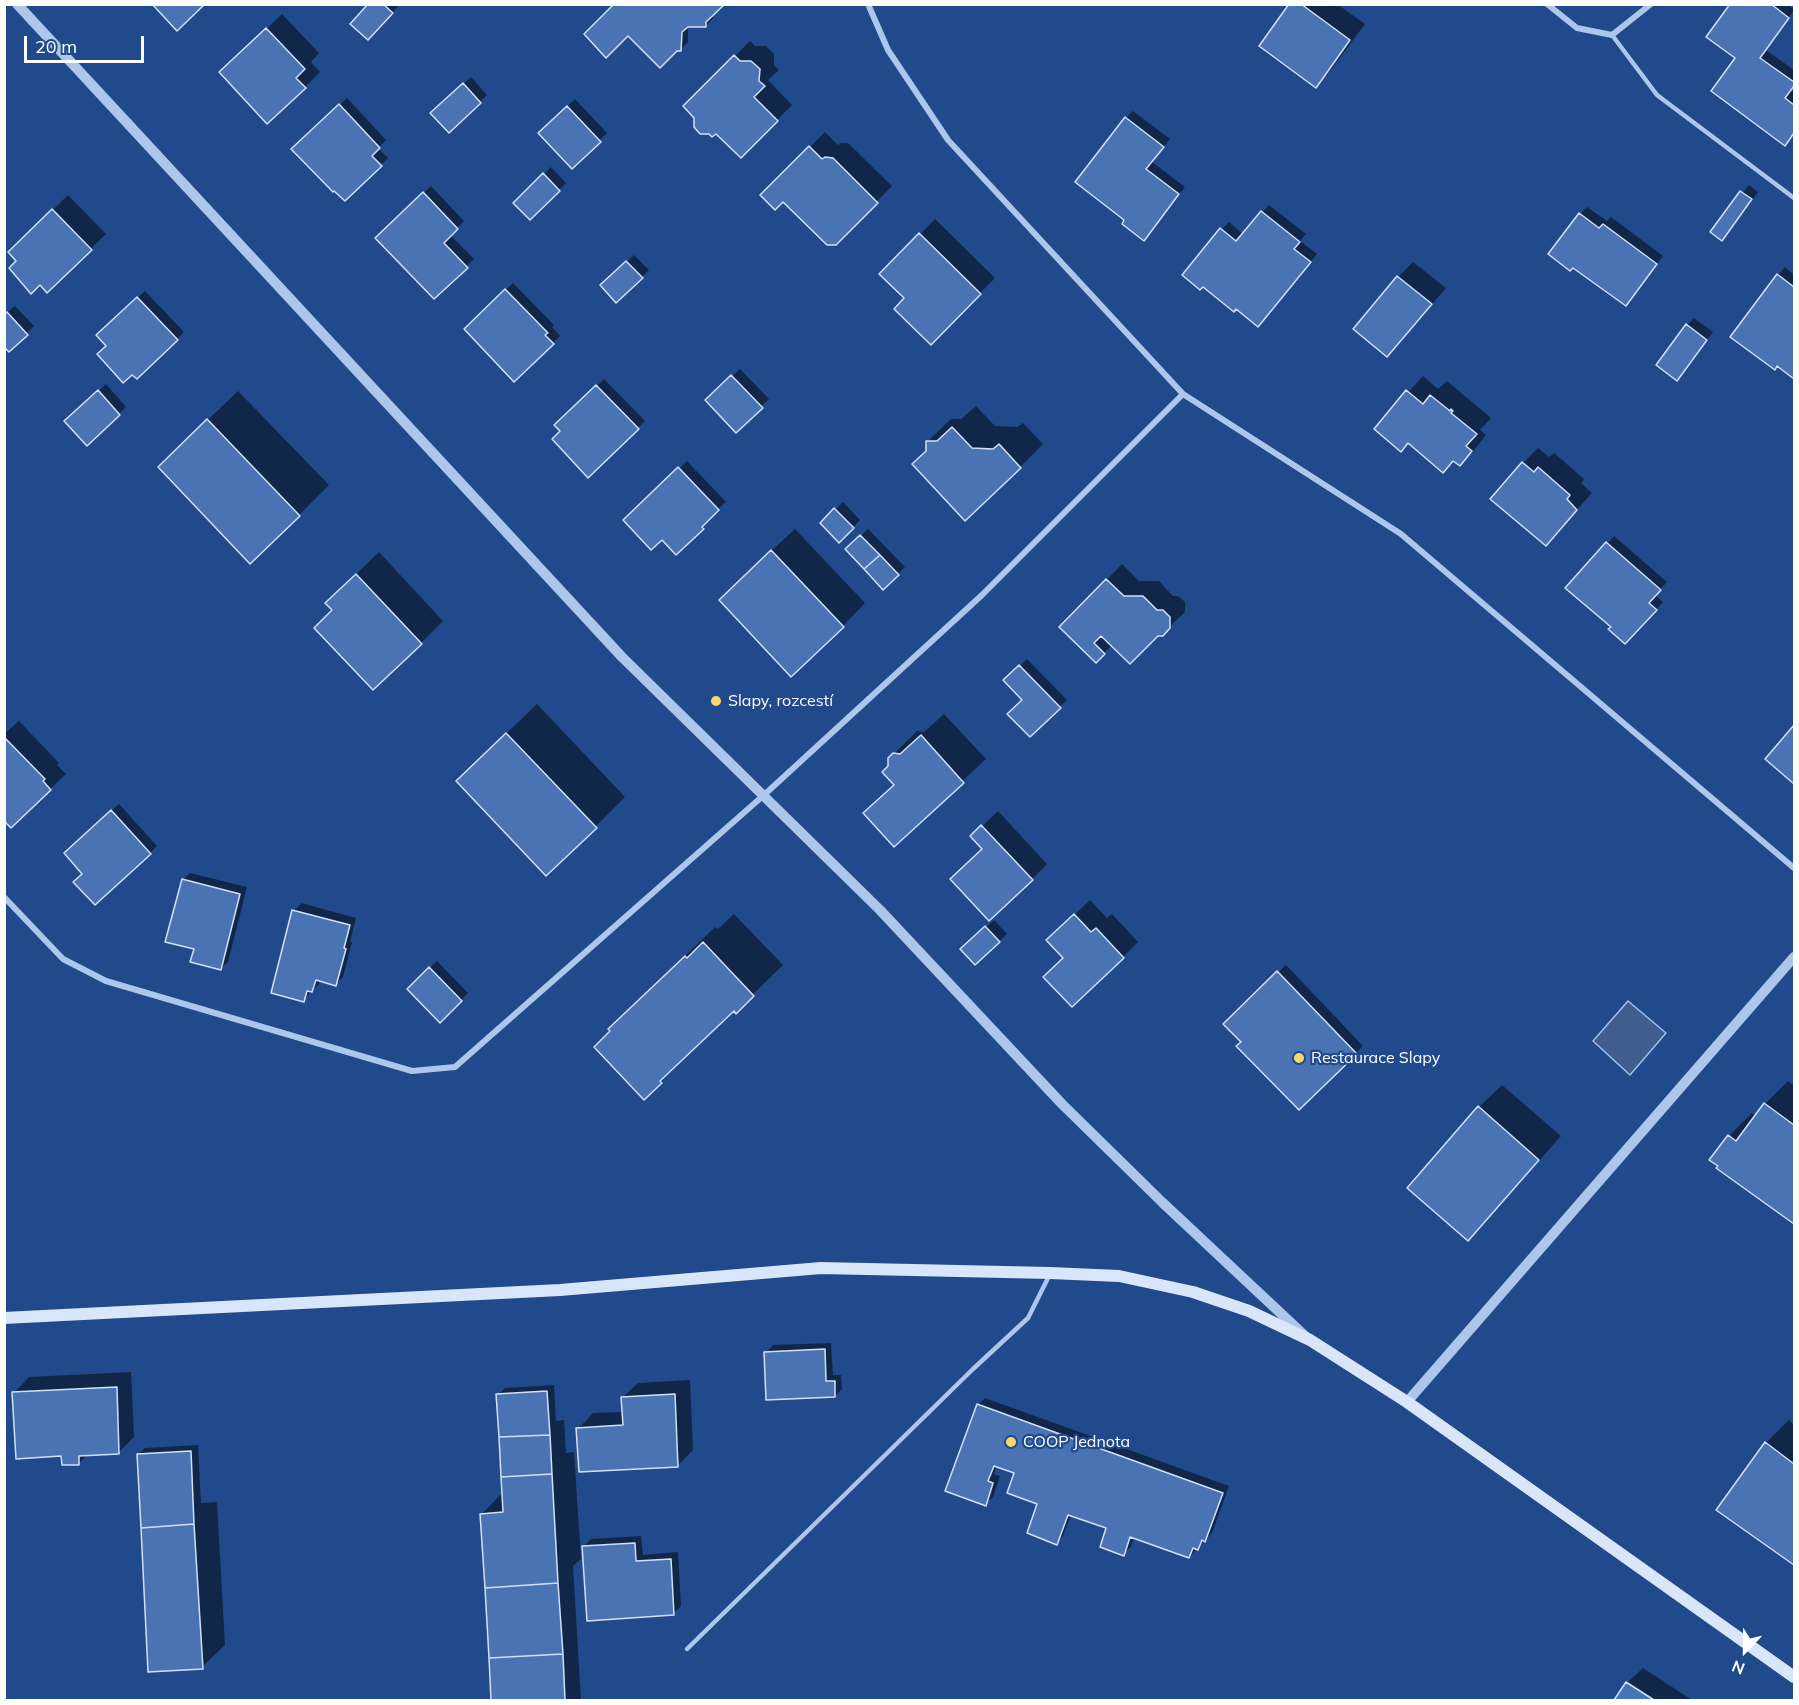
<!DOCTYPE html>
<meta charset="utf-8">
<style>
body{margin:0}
#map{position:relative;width:1799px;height:1705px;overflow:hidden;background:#204a8b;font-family:Mulish,sans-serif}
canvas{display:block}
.frame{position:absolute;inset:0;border:6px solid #fff;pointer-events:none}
.north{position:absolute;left:1715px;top:1621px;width:60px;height:60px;-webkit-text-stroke:4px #204a8b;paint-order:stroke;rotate:202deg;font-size:16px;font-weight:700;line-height:24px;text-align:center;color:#fff}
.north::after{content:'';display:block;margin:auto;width:21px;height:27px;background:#fff;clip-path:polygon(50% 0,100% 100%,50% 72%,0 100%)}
.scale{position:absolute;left:24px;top:36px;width:120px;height:27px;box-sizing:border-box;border:3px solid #fff;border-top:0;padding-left:8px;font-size:18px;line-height:21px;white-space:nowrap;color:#fff;-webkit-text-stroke:4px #204a8b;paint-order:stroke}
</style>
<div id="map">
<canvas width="1799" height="1705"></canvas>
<div class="frame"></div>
<div class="north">N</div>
<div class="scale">20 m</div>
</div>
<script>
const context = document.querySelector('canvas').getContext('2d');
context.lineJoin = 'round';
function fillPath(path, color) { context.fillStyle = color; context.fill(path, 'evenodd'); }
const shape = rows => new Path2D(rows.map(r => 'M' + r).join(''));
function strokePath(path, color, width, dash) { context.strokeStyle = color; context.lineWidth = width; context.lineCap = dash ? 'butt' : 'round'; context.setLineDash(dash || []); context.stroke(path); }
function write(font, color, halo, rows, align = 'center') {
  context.font = font + ' Mulish,sans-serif'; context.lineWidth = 4.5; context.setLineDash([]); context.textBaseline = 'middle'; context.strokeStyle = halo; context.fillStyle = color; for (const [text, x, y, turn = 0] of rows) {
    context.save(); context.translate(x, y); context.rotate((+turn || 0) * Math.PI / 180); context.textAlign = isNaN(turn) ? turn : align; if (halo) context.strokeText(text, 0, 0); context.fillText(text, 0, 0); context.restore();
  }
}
const water = shape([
 [1628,1001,1666,1033,1630,1075,1593,1041,1628,1001]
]);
const shadow = shape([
 [370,4,399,4,399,5,376,31],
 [1291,4,1337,4,1365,24,1331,70,1316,86],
 [1732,4,1787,4,1794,10,1766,50,1794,70,1794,86,1791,90,1794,92,1794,133,1785,144,1737,57],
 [282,14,319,53,311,62,320,72,305,87,237,57],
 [713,14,713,18,706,26,688,25,688,42,680,50,628,34,586,34],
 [750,41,755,46,766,46,774,54,774,65,779,70,768,80,792,105,741,156,716,131,695,117,685,106],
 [471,77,487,95,449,131,439,106],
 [347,98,386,140,378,148,388,158,345,199,293,149],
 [575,99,607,133,572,167,540,133],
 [1133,111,1170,139,1152,162,1185,187,1144,239,1127,220,1126,118],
 [825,132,838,145,841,143,848,143,892,186,835,244,783,200,762,195],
 [551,167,566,183,530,218,515,203],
 [1749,185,1758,192,1729,232,1722,239,1712,231],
 [431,186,464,221,450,235,474,259,434,297,377,238],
 [68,195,106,234,47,291,10,252],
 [1269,205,1306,234,1300,241,1317,254,1265,318,1222,229,1229,222,1243,234],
 [1587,207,1607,221,1611,217,1663,256,1633,297,1626,304,1580,214],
 [935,219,995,278,931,343,906,298,881,274],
 [634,255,649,270,642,277,602,285],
 [1413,262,1446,288,1402,340,1387,355,1398,277],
 [1785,267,1794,275,1794,377,1778,275],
 [513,283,554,325,552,327,560,336,514,380,466,329],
 [145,291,184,332,137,377,98,335],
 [15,306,34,326,9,350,4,315],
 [1694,318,1713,332,1684,372,1677,379,1658,365,1687,325],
 [740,369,769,399,736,431,707,400],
 [1423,376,1438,389,1447,381,1491,418,1480,430,1486,435,1475,449,1460,464,1454,460,1443,471,1409,442,1376,428],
 [604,379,645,421,588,476,562,431,556,425],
 [106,384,126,407,87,444,73,414],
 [238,391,329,485,299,515,189,438],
 [976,406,995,426,1017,427,1023,423,1043,444,1020,467,928,451,928,441,951,419,961,419],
 [1538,448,1549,457,1554,453,1584,479,1581,483,1592,493,1546,544,1523,463],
 [687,461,726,502,708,518,710,520,677,553,662,538,625,520],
 [843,502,860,520,839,541,822,523],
 [795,529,865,603,843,626,743,577],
 [868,529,905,567,883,588,847,549],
 [1614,536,1667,582,1655,595,1663,602,1633,635,1613,627,1568,588],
 [379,552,443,621,421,643,334,610,350,580],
 [1122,564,1139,581,1159,581,1173,596,1178,596,1185,602,1185,612,1162,634,1113,644,1096,661,1061,627],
 [1027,659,1067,700,1030,735,1024,700,1005,680],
 [537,704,625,797,595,827,488,751],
 [944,714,986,759,894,845,865,813,895,784,889,766,889,759,917,731,924,732],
 [19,721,59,763,57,765,66,774,11,826,4,819,4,734],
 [1794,727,1794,782,1768,759],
 [119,804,157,846,150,853,84,874,73,846],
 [998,811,1047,864,1032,879,984,849,972,836],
 [190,873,247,887,228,962,220,969,196,948,183,880],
 [1090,900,1107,918,1112,914,1138,942,1123,957,1065,958,1064,925],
 [301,903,356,918,350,942,352,942,343,977,336,984,320,980,319,984,303,1000,294,911],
 [734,914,783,965,736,1011,734,1009,690,1051,691,1052,644,1098,610,1029,715,927,718,929],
 [994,920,1007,934,975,963,970,942],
 [437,961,468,993,440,1021,409,989],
 [1286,965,1363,1046,1299,1108,1242,1042,1225,1024],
 [1788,1081,1794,1086,1794,1222,1719,1168,1720,1166,1712,1159,1729,1136,1752,1113,1756,1116,1765,1104],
 [1502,1085,1561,1136,1490,1216,1468,1239,1479,1107],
 [831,1343,833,1375,841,1375,842,1389,835,1396,766,1353,773,1345],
 [131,1372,134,1437,119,1452,88,1454,79,1463,63,1455,14,1393,29,1377],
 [690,1380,693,1450,678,1465,578,1429,593,1413,623,1412,622,1398,638,1383],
 [554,1385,556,1421,564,1420,566,1453,574,1452,581,1559,573,1566,581,1700,493,1700,482,1514,503,1492,498,1395,505,1388],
 [985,1398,1229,1486,1212,1533,1189,1557,1134,1537,1131,1547,1123,1554,1108,1527,1071,1515,1063,1536,1056,1543,1039,1503,1016,1472,997,1465,994,1474,1000,1476,993,1497,985,1504,978,1405],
 [1789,1420,1794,1425,1794,1563,1719,1509,1766,1443],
 [198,1445,201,1503,217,1502,225,1645,202,1667,138,1455,145,1448],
 [641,1536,643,1555,678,1552,681,1606,674,1613,584,1546,591,1539],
 [1643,1668,1692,1700,1616,1700,1627,1683]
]);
const building = shape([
 [152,4,205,4,177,31,152,4],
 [368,4,383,4,393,13,368,40,350,24,368,4],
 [614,4,725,4,706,22,706,27,688,27,682,32,681,51,677,51,660,68,628,36,606,58,584,34,614,4],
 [1289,4,1301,4,1350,40,1316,88,1259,46,1289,4],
 [1730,4,1771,4,1789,18,1760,58,1794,82,1794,86,1785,98,1794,105,1794,133,1785,146,1711,91,1735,58,1706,37,1730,4],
 [266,28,305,69,296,78,306,88,267,124,219,72,266,28],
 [734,55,740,61,751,61,760,69,759,81,765,86,754,97,778,121,741,158,716,134,712,137,709,134,700,134,694,127,694,118,683,106,734,55],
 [463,83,481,103,449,133,430,113,463,83],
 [339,104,380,148,372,156,382,166,345,201,334,191,333,192,291,149,339,104],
 [567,106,601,142,572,169,538,133,567,106],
 [1125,117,1164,147,1146,169,1179,194,1144,241,1122,224,1124,220,1075,182,1125,117],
 [809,146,822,159,825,157,833,158,878,203,836,245,827,245,783,202,775,210,760,195,809,146],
 [543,173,560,191,530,220,513,203,543,173],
 [1740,191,1752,199,1722,241,1710,232,1740,191],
 [423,192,458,229,444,243,468,268,434,299,375,238,423,192],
 [52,209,92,250,47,293,40,285,31,294,9,268,16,261,8,252,52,209],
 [1261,211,1300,242,1294,249,1311,262,1258,327,1236,309,1234,312,1203,287,1200,290,1182,275,1220,228,1236,241,1261,211],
 [1579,213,1599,228,1603,224,1657,264,1626,306,1573,268,1570,271,1548,254,1579,213],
 [919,233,981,294,931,345,894,309,904,298,879,274,919,233],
 [626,261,643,278,616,303,600,285,626,261],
 [1777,274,1794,287,1794,379,1777,366,1775,370,1730,337,1777,274],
 [1397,276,1432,304,1387,357,1353,329,1397,276],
 [505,289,548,333,545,335,554,344,514,382,464,329,505,289],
 [137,297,178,340,137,379,132,375,123,383,97,354,106,346,96,335,137,297],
 [7,312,28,335,9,352,4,347,4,314,7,312],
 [1686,324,1707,340,1677,381,1656,365,1686,324],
 [731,375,763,408,736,433,705,400,731,375],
 [596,385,639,429,588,478,552,439,560,431,554,425,596,385],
 [98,390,120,415,87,446,64,421,98,390],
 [1406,390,1423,404,1430,395,1450,411,1451,409,1453,411,1451,413,1477,434,1466,446,1472,451,1460,466,1453,461,1443,473,1408,443,1401,452,1374,429,1406,390],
 [207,419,300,516,250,564,158,467,207,419],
 [952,427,972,448,993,449,999,444,1021,468,965,521,912,464,926,451,926,441,937,441,952,427],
 [1522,462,1534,472,1538,467,1570,495,1567,499,1577,510,1546,546,1490,499,1522,462],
 [678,467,719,510,702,527,704,529,676,555,662,540,651,550,623,520,678,467],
 [834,508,854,528,839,543,820,523,834,508],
 [860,535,880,555,864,569,845,549,860,535],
 [1606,542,1661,590,1649,603,1657,610,1625,644,1608,629,1611,627,1565,588,1606,542],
 [771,550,844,627,791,677,719,600,771,550],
 [880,555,899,575,883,590,864,569,880,555],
 [356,574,422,644,373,690,314,628,332,610,325,603,356,574],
 [1106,579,1124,596,1143,596,1157,610,1163,610,1170,617,1170,628,1163,636,1158,636,1130,664,1101,636,1094,643,1105,654,1096,663,1059,627,1106,579],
 [1019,665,1061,708,1030,737,1007,714,1022,700,1003,680,1019,665],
 [1794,725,1794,784,1765,759,1794,725],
 [506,733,597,828,546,876,456,781,506,733],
 [921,735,964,783,894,847,863,813,894,785,882,772,888,766,888,758,893,753,900,754,921,735],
 [4,737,45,779,43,781,51,790,11,828,4,821,4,737],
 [111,810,151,854,95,905,73,882,82,874,64,853,111,810],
 [981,825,1033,880,989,921,950,879,982,849,970,836,981,825],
 [182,879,240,894,221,970,190,962,194,949,165,942,182,879],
 [292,910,350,925,344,948,346,949,336,986,316,980,312,992,307,991,304,1002,271,993,292,910],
 [1074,914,1091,932,1096,928,1124,958,1072,1007,1043,977,1063,958,1046,940,1074,914],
 [985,926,1000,942,975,965,960,949,985,926],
 [703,942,754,996,736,1014,734,1011,660,1081,662,1083,644,1100,594,1047,610,1031,608,1029,685,956,687,958,703,942],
 [429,967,462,1001,440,1023,407,989,429,967],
 [1277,971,1357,1054,1299,1110,1236,1046,1241,1042,1223,1024,1277,971],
 [1764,1103,1794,1125,1794,1224,1716,1168,1718,1166,1709,1160,1728,1135,1736,1141,1764,1103],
 [1478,1106,1539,1160,1468,1241,1407,1188,1478,1106],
 [825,1349,826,1381,835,1381,835,1397,766,1400,764,1352,825,1349],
 [117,1387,119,1454,79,1456,79,1465,62,1465,61,1456,16,1459,12,1392,117,1387],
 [547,1391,550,1435,499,1437,496,1394,547,1391],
 [675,1394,678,1467,579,1472,576,1428,623,1425,621,1397,675,1394],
 [977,1404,1223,1493,1205,1542,1202,1540,1198,1550,1193,1548,1189,1558,1130,1537,1124,1556,1100,1547,1106,1528,1068,1515,1057,1545,1027,1533,1037,1504,1007,1493,1014,1473,994,1466,988,1481,993,1483,986,1506,945,1491,977,1404],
 [550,1435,552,1474,501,1477,499,1437,550,1435],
 [1765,1442,1794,1464,1794,1565,1716,1510,1765,1442],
 [191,1451,194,1524,141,1528,137,1454,191,1451],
 [552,1474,558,1583,485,1588,480,1514,503,1512,501,1477,552,1474],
 [194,1524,203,1669,148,1672,141,1528,194,1524],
 [635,1543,636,1561,671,1559,674,1615,587,1621,582,1546,635,1543],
 [558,1583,563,1654,489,1658,485,1588,558,1583],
 [563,1654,565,1700,491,1700,489,1658,563,1654],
 [1626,1682,1654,1700,1614,1700,1626,1682]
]);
const service = shape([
 [1612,35,1657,95,1794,198],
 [687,1649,973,1369,1028,1318,1049,1276]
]);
const minor = shape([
 [868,4,888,50,948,140,1183,394,1401,534,1794,868],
 [1547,4,1577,28,1612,35,1651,4],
 [4,897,63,959,106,981,412,1071,455,1067,764,795,982,595,1183,394]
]);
const tertiary = shape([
 [17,4,622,657,880,910,1062,1104,1163,1203,1305,1336],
 [1407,1402,1794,957]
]);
const secondary = shape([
 [4,1318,560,1290,821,1268,1050,1273,1119,1276,1193,1292,1249,1311,1310,1340,1407,1402,1794,1677]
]);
const markers = [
 [716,701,6,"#f8d76e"],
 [1299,1058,6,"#f8d76e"],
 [1011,1442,6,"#f8d76e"]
];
const poiNames = [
 ["Slapy, rozcestí",728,701],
 ["Restaurace Slapy",1311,1058],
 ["COOP Jednota",1023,1442]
];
fillPath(water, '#405e8d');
strokePath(water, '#a1c0ed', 1.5);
fillPath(shadow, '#0007');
fillPath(building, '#4973b2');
strokePath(building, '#d2e1f8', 1.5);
strokePath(service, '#adc6eb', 4.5);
strokePath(minor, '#adc6eb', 6);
strokePath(tertiary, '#adc6eb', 10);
strokePath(secondary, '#d9e5f9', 12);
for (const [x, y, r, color] of markers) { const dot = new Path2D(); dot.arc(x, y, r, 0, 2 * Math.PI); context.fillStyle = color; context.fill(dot); strokePath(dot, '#204a8b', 2); }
write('16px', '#fff', '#204a8b', poiNames, 'left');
</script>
